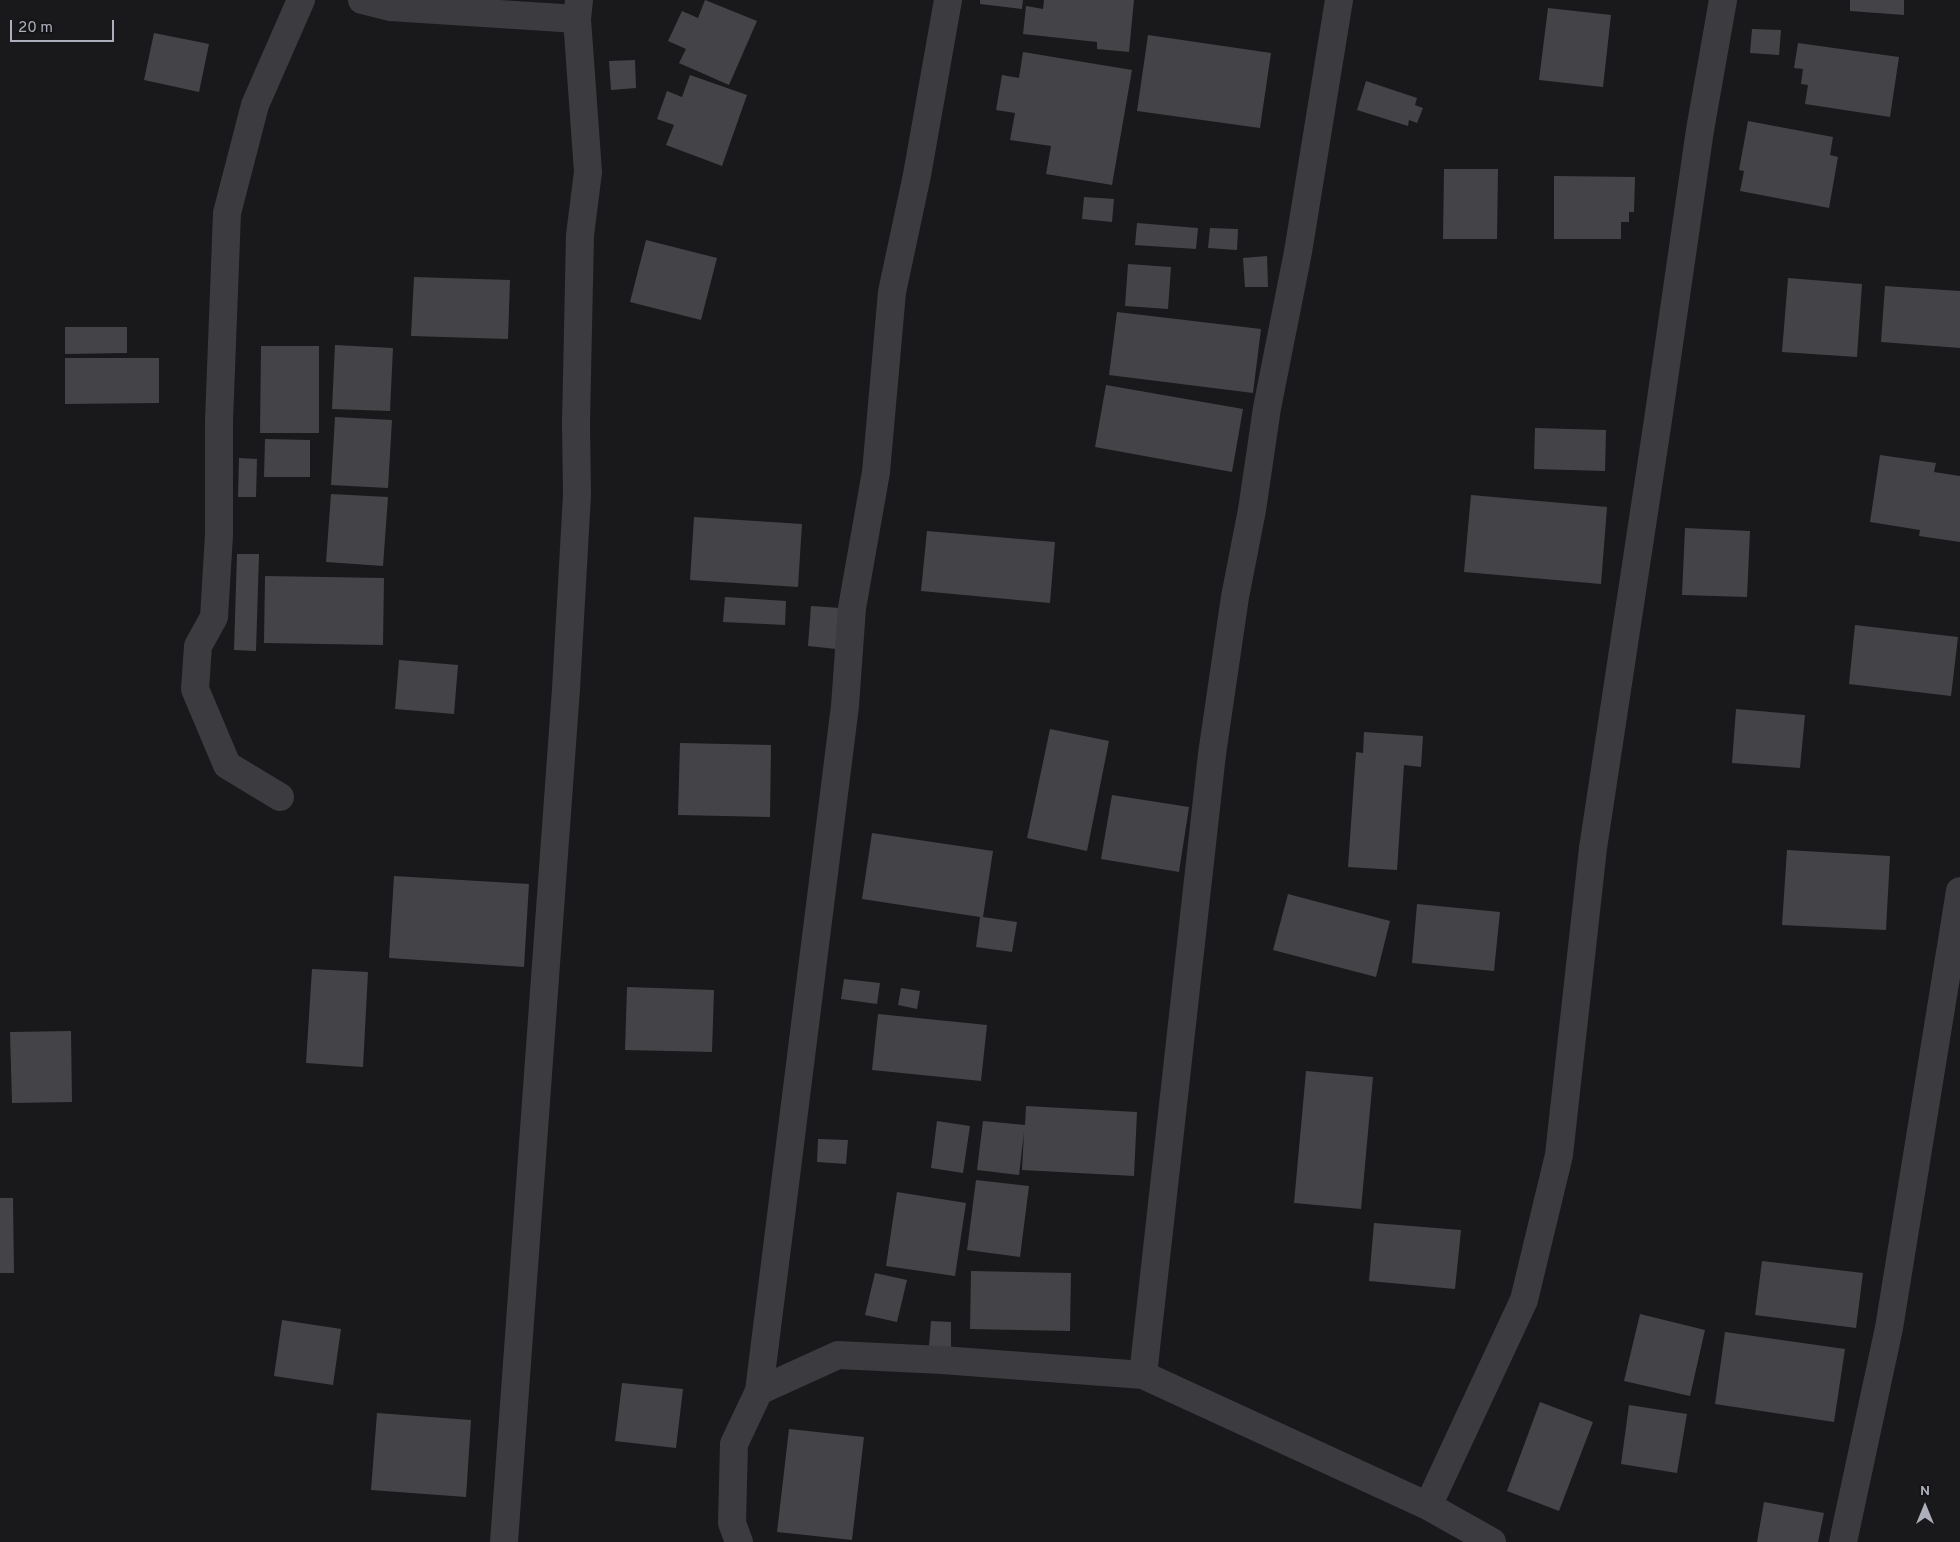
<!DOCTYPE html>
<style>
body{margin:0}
#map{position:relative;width:1960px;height:1542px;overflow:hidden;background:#19191b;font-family:Overpass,sans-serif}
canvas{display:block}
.north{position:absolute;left:1900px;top:1482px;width:50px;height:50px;-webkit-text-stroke:4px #141416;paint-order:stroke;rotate:0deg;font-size:14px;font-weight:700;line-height:20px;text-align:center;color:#adb0ba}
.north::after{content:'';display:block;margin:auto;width:18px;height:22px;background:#adb0ba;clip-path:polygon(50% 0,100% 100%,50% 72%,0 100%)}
.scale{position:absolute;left:10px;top:20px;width:104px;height:22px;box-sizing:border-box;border:2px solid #adb0ba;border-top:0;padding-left:6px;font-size:15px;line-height:18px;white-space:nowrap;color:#adb0ba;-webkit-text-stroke:4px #141416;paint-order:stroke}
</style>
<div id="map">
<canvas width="1960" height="1542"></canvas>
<div class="north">N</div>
<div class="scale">20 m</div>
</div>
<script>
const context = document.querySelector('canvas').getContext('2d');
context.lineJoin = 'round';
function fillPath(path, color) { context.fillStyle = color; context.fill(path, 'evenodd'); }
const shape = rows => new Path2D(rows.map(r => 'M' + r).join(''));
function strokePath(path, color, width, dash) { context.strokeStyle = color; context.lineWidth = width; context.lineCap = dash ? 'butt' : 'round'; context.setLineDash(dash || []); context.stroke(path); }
const building = shape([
 [705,0,757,21,729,85,679,63,686,49,668,41,682,11,698,18],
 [980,0,1023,0,1022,9,980,4],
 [1044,0,1134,0,1129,52,1097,49,1097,42,1023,34,1026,6,1043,9],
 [1850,0,1904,0,1904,15,1850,11],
 [1548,8,1611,15,1603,87,1539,80],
 [1752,29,1781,30,1779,55,1750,53],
 [154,33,209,44,199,92,144,80],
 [1148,35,1271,53,1260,128,1137,111],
 [1798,43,1899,57,1890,117,1805,104,1808,85,1801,84,1803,69,1794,68],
 [1023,52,1132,70,1112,185,1046,174,1051,146,1010,140,1015,113,996,110,1002,75,1019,78],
 [635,60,636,88,611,90,609,61],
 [690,75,747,95,722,166,666,145,674,125,657,119,667,91,682,97],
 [1366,81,1417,98,1415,105,1423,108,1417,123,1409,120,1408,126,1357,110],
 [1748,121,1833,137,1830,155,1838,157,1829,208,1740,191,1744,171,1739,170],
 [1444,169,1498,169,1497,239,1443,239],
 [1554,176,1635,177,1634,212,1629,212,1629,222,1621,222,1621,239,1554,239],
 [1084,197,1114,199,1112,222,1082,219],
 [1137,223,1198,228,1196,249,1135,245],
 [1210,228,1238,229,1237,250,1208,248],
 [646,240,717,258,701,320,630,302],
 [1267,256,1268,287,1245,287,1243,258],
 [1128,264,1171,267,1168,309,1125,306],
 [414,277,510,280,508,339,411,336],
 [1788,278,1862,284,1857,357,1782,352],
 [1885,286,1960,291,1960,348,1881,342],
 [1117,312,1261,329,1253,393,1109,375],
 [65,327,127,327,127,353,65,354],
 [335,345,393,348,390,411,332,409],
 [261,346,319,346,319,433,260,433],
 [65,358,159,358,159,403,65,404],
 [1106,385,1243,409,1232,472,1095,447],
 [335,417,392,420,388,488,331,485],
 [1535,428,1606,430,1605,471,1534,469],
 [265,439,310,440,310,477,264,477],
 [1880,455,1936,463,1934,472,1960,476,1960,542,1919,536,1920,530,1870,522],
 [239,458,257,459,256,497,238,497],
 [331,494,388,497,383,566,326,562],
 [1471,495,1607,507,1601,584,1464,572],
 [694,517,802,524,798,587,690,580],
 [1685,528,1750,531,1747,597,1682,595],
 [927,531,1055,542,1050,603,921,591],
 [237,554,259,554,256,651,234,650],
 [265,576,384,578,383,645,264,643],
 [725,597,786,601,785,625,723,622],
 [811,606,840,608,836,649,808,646],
 [1855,625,1958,637,1951,696,1849,684],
 [399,660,458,665,454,714,395,709],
 [1736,709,1805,715,1800,768,1732,763],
 [1050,729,1109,741,1087,851,1027,838],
 [1364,732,1423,736,1421,767,1404,765,1397,870,1348,867,1356,752,1363,753],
 [680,743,771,745,770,817,678,815],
 [1112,795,1189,807,1179,872,1101,859],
 [872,833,993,851,983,917,1017,922,1012,952,976,947,980,917,862,899],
 [1787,850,1890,856,1886,930,1782,925],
 [394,876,529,884,524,967,389,958],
 [1288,894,1390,921,1376,977,1273,950],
 [1417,904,1500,912,1494,971,1412,963],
 [312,969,368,972,363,1067,306,1063],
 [844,979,880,983,877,1004,841,999],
 [627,987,714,990,712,1052,625,1050],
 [901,988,920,991,917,1009,898,1005],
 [878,1014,987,1025,981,1081,872,1070],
 [71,1031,72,1102,12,1103,10,1032],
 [1306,1071,1373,1077,1361,1209,1294,1203],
 [1026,1106,1137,1112,1134,1176,1022,1170,1024,1132,1019,1175,977,1170,983,1121,1025,1125],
 [937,1121,970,1126,963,1173,931,1168],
 [818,1139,848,1140,846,1164,817,1162],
 [976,1180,1029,1186,1020,1257,967,1250],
 [897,1192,966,1203,955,1276,886,1266],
 [0,1198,13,1198,14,1273,0,1273],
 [1374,1223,1461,1230,1455,1289,1369,1281],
 [1762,1261,1863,1273,1856,1328,1755,1315],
 [971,1271,1071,1273,1070,1331,970,1329],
 [875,1273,907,1280,897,1322,865,1315],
 [1640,1314,1705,1330,1690,1396,1624,1381],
 [282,1320,341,1329,333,1385,274,1376],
 [931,1321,951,1322,951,1347,929,1346],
 [1725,1332,1845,1349,1834,1422,1715,1404],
 [622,1383,683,1389,676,1448,615,1441],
 [1540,1402,1593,1422,1559,1511,1507,1491],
 [1629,1405,1687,1414,1677,1473,1621,1464],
 [377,1413,471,1420,466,1497,371,1490],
 [789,1429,864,1437,852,1540,777,1532],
 [1764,1502,1824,1513,1818,1542,1757,1542]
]);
const minor = shape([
 [362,0,390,7,577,19],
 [280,797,227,765,195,689,198,646,214,617,219,535,219,421,227,213,255,105,301,0],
 [1143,1375,1212,754,1235,597,1252,510,1267,408,1298,252,1339,0],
 [759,1391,845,706,852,608,876,472,892,292,917,175,948,0],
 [504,1542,566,689,577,495,576,423,580,235,588,172,577,19,579,0],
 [739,1542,732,1523,734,1444,759,1391,838,1355,942,1360,1143,1375,1428,1506],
 [1492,1542,1428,1506,1524,1300,1559,1155,1593,848,1658,420,1700,130,1723,0],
 [1843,1542,1889,1328,1960,891]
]);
fillPath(building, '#444448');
strokePath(minor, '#3b3b40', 28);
</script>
